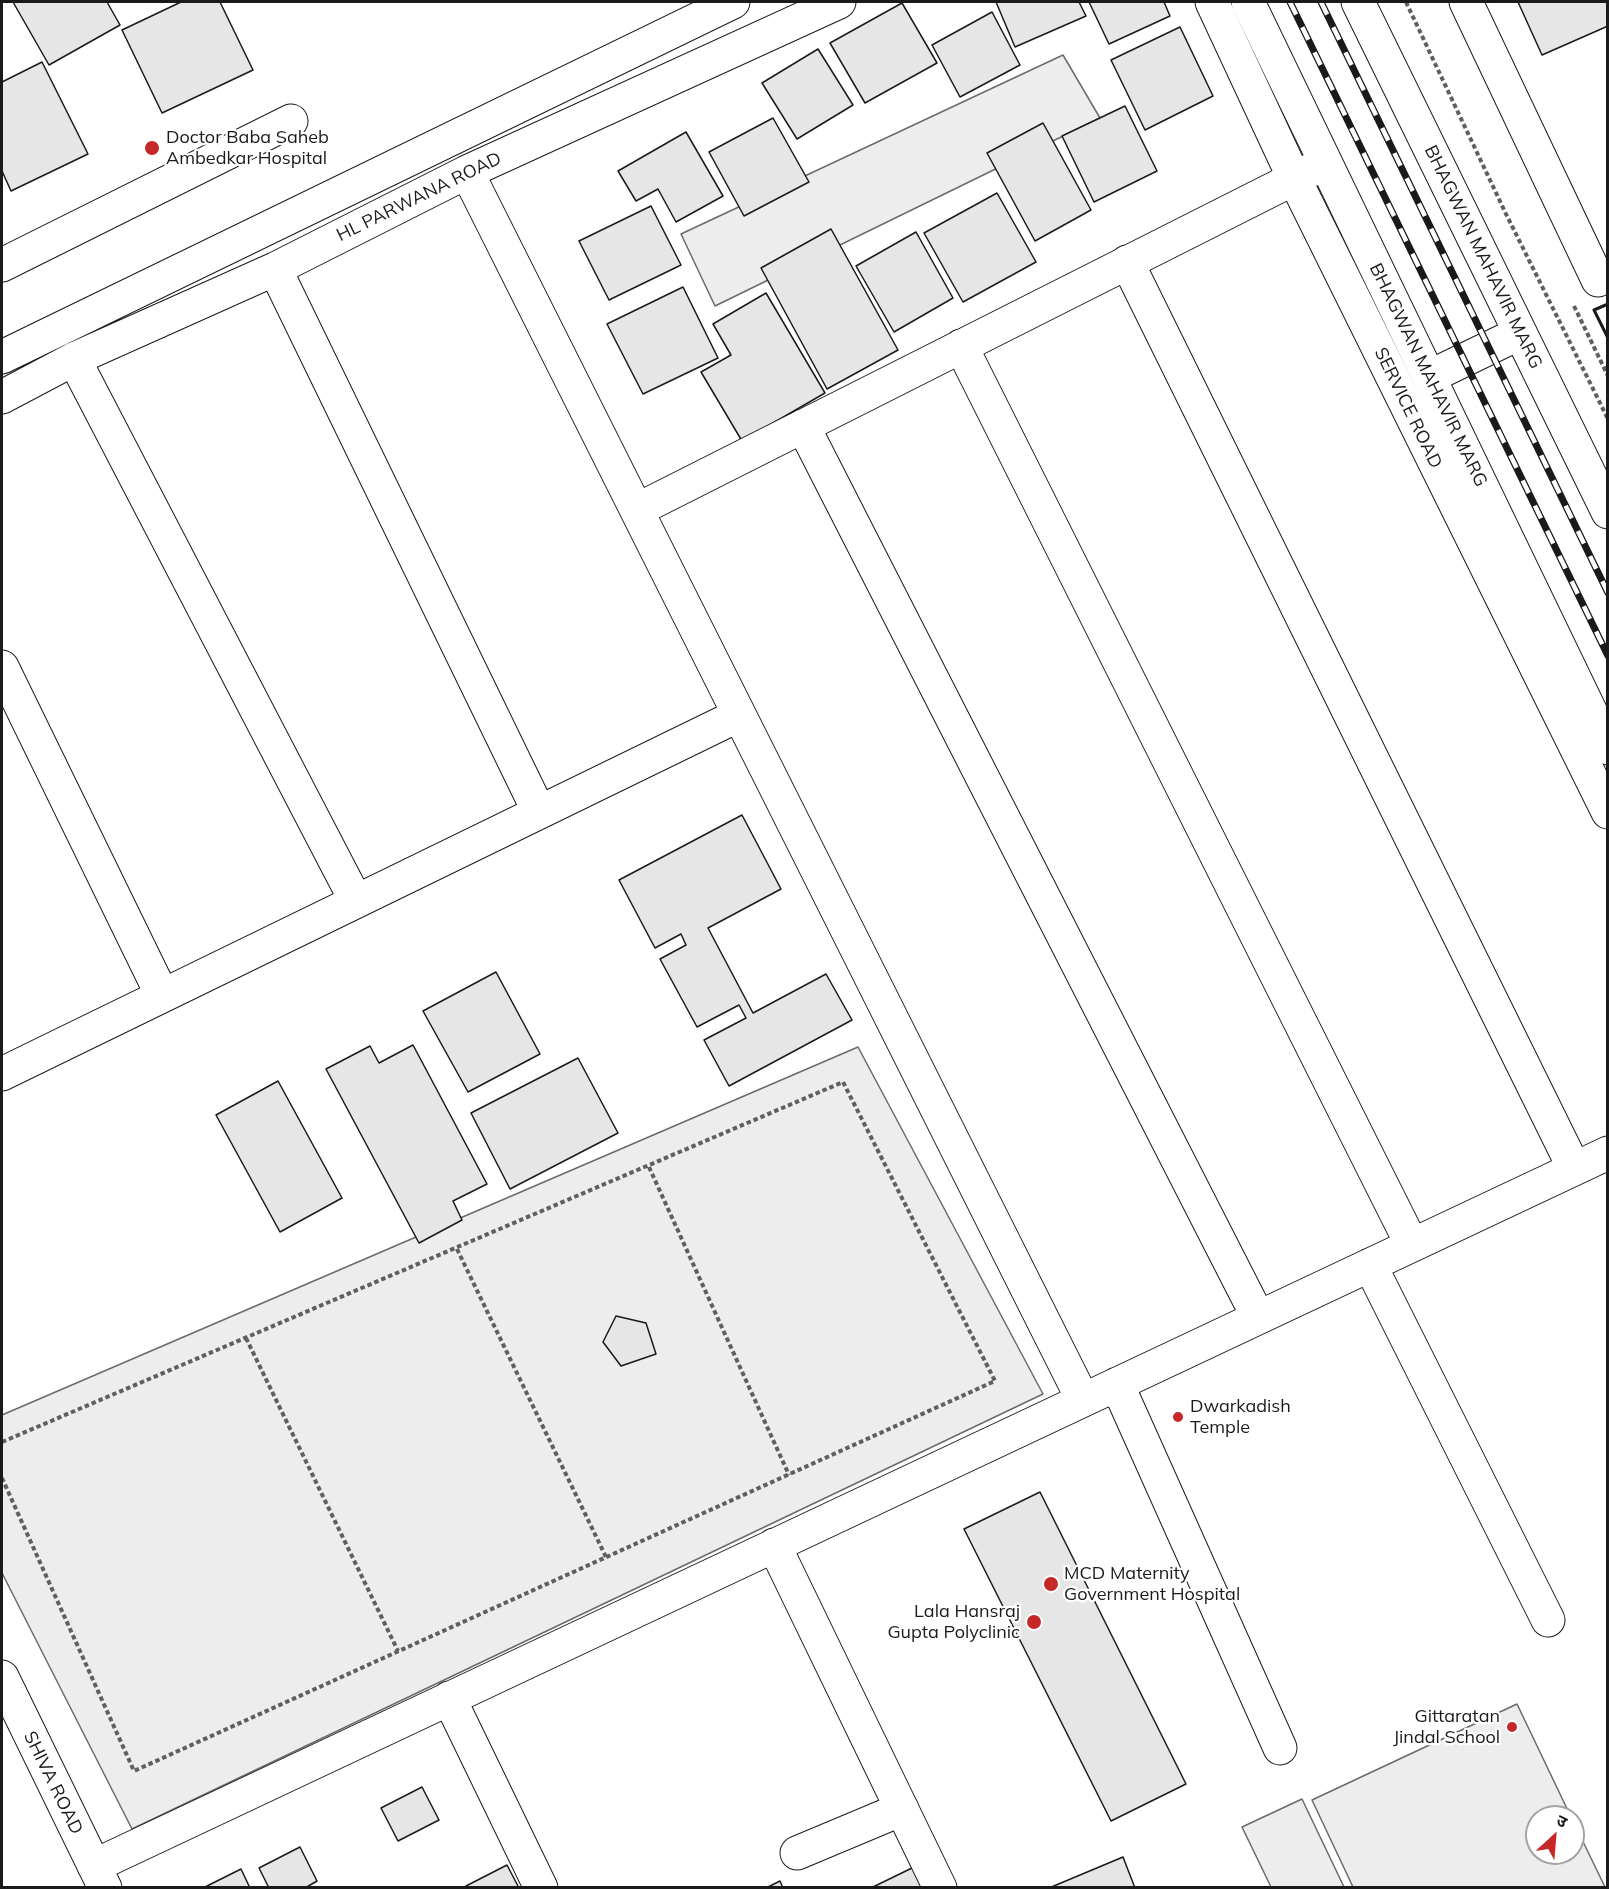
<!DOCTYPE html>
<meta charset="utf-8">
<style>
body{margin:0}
#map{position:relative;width:1609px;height:1889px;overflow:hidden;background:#fff;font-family:Mulish,"Noto Sans Devanagari",sans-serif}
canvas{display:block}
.frame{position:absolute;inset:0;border:3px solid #1a1a1a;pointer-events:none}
.north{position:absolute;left:1525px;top:1805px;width:60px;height:60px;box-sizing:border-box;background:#fff;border:2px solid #a3a3a3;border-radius:50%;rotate:26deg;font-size:16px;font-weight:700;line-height:24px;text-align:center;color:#1a1a1a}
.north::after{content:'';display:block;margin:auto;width:21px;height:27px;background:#c62828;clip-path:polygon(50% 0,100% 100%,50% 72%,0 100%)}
</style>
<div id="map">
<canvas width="1609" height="1889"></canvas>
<div class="frame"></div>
<div class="north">उ</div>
</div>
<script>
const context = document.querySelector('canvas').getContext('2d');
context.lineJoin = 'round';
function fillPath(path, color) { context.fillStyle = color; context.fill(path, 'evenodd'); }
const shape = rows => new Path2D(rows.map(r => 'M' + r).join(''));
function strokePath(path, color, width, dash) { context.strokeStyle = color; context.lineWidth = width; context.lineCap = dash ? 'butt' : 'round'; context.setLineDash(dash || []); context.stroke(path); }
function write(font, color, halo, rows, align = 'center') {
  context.font = font + ' Mulish,sans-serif'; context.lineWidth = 4.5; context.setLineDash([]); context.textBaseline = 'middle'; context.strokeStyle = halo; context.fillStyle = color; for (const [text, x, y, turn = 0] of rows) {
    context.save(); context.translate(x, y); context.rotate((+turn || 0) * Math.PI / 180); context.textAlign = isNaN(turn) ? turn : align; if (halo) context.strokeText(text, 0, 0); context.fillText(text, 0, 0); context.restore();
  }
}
const built = shape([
 [1063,55,1100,118,715,306,681,234,1063,55],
 [858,1047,1043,1394,132,1829,2,1573,2,1415,858,1047],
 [1517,1704,1571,1817,1537,1817,1537,1853,1573,1853,1573,1821,1605,1887,1353,1887,1312,1800,1517,1704],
 [1302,1799,1344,1887,1271,1887,1242,1827,1302,1799]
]);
const building = shape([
 [13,2,107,2,120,25,49,65,13,2],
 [181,2,220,2,253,70,162,113,122,30,181,2],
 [996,2,1079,2,1086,16,1015,47,996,2],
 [1089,2,1164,2,1170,16,1109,44,1089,2],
 [1518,2,1608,2,1608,26,1542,55,1518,2],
 [902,3,937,63,865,103,830,43,902,3],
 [992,12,1020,65,960,97,932,45,992,12],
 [1180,27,1213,96,1145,130,1111,60,1180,27],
 [818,49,853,105,797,139,762,83,818,49],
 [42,62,88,154,11,191,2,171,2,82,42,62],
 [1125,106,1157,171,1094,202,1062,136,1125,106],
 [773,118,809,182,744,216,709,152,773,118],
 [1043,123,1091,210,1035,241,987,153,1043,123],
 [686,132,723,196,676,222,658,189,636,201,618,171,686,132],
 [997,193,1036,262,963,302,924,233,997,193],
 [651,206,681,265,609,300,579,241,651,206],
 [831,229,898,350,827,389,761,268,831,229],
 [916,232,953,298,894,332,856,266,916,232],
 [683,287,718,358,643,394,607,324,683,287],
 [766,293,825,393,742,441,701,372,731,355,713,324,766,293],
 [742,815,781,889,708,928,753,1013,826,974,852,1020,729,1086,704,1040,746,1018,739,1005,697,1027,660,959,686,945,681,934,655,948,619,880,742,815],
 [496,972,540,1054,468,1092,423,1011,496,972],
 [413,1045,487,1184,453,1201,462,1220,419,1243,326,1069,370,1046,379,1063,413,1045],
 [578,1058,618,1133,510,1189,471,1113,578,1058],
 [278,1081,342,1198,280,1232,216,1115,278,1081],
 [616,1316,646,1323,656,1354,621,1366,603,1342,616,1316],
 [1040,1492,1186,1784,1111,1821,964,1529,1040,1492],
 [422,1787,439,1820,398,1841,381,1808,422,1787],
 [300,1847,317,1881,305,1888,269,1888,259,1868,300,1847],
 [1123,1857,1135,1888,1049,1888,1123,1857],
 [507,1865,519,1888,467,1888,466,1886,507,1865],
 [914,1867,925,1888,873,1887,914,1867],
 [241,1869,250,1888,203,1888,241,1869],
 [780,1881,783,1888,766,1888,780,1881]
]);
const path = shape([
 [1406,2,1506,214,1608,419],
 [1574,306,1608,376],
 [649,1167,789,1475],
 [457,1249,606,1557],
 [246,1338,398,1651],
 [2,1442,843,1082,995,1381,134,1771,2,1478]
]);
const minor = shape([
 [1212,2,1294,178,1608,812],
 [1466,2,1598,280,1608,275],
 [467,172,1083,1400],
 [1127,262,1574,1168],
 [2,265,291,121],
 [275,269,539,812],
 [961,346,1412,1245],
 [2,357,733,2],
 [74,359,356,901],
 [2,397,74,359,275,269,467,172,839,2],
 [803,426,1258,1317],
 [637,510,1313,169],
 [2,667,162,995],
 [2,1074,739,715],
 [1370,1265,1548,1620],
 [1117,1384,1280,1748],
 [774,1545,940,1888],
 [2,1677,105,1888],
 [449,1698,541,1888],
 [797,1853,902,1809],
 [94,1866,1608,1153]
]);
const major = shape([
 [1248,2,1608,748],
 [1358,2,1608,512],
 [1429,377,1520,333]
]);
const rail = shape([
 [1290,2,1608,656],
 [1321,2,1608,593]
]);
const wall = shape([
 [1608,304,1594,310,1608,338]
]);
const markers = [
 [152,148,8,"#c62828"],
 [1178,1417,6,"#c62828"],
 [1051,1584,8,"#c62828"],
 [1034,1622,8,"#c62828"],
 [1512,1727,6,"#c62828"]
];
const poiNames = [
 ["Doctor Baba Saheb",166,138],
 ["Ambedkar Hospital",166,159],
 ["Dwarkadish",1190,1407],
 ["Temple",1190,1428],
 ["MCD Maternity",1064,1574],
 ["Government Hospital",1064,1595],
 ["Lala Hansraj",1020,1612,"right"],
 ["Gupta Polyclinic",1020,1633,"right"],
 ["Gittaratan",1500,1717,"right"],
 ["Jindal School",1500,1738,"right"]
];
const streetNames = [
 ["HL PARWANA ROAD",419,197,-26],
 ["BHAGWAN MAHAVIR MARG",1483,257,64],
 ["BHAGWAN MAHAVIR MARG",1428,375,64],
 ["SERVICE ROAD",1408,408,64],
 ["SHIVA ROAD",53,1783,64]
];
fillPath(built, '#ededed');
strokePath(built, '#6a6a6a', 1.5);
fillPath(building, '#e6e6e6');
strokePath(building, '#1a1a1a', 1.5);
strokePath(minor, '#1a1a1a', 35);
strokePath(major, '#1a1a1a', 35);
strokePath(path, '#5f5f5f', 4, [4.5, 3]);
strokePath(minor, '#fff', 33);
strokePath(major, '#fff', 33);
strokePath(rail, '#1a1a1a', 7);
strokePath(rail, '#fff', 4.5, [14]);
strokePath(wall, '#1a1a1a', 3);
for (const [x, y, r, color] of markers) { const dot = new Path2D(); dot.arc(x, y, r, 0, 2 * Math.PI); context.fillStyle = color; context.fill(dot); strokePath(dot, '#fff', 2); }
write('18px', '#1a1a1a', '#fff', poiNames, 'left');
write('18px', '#1a1a1a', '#fff', streetNames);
</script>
